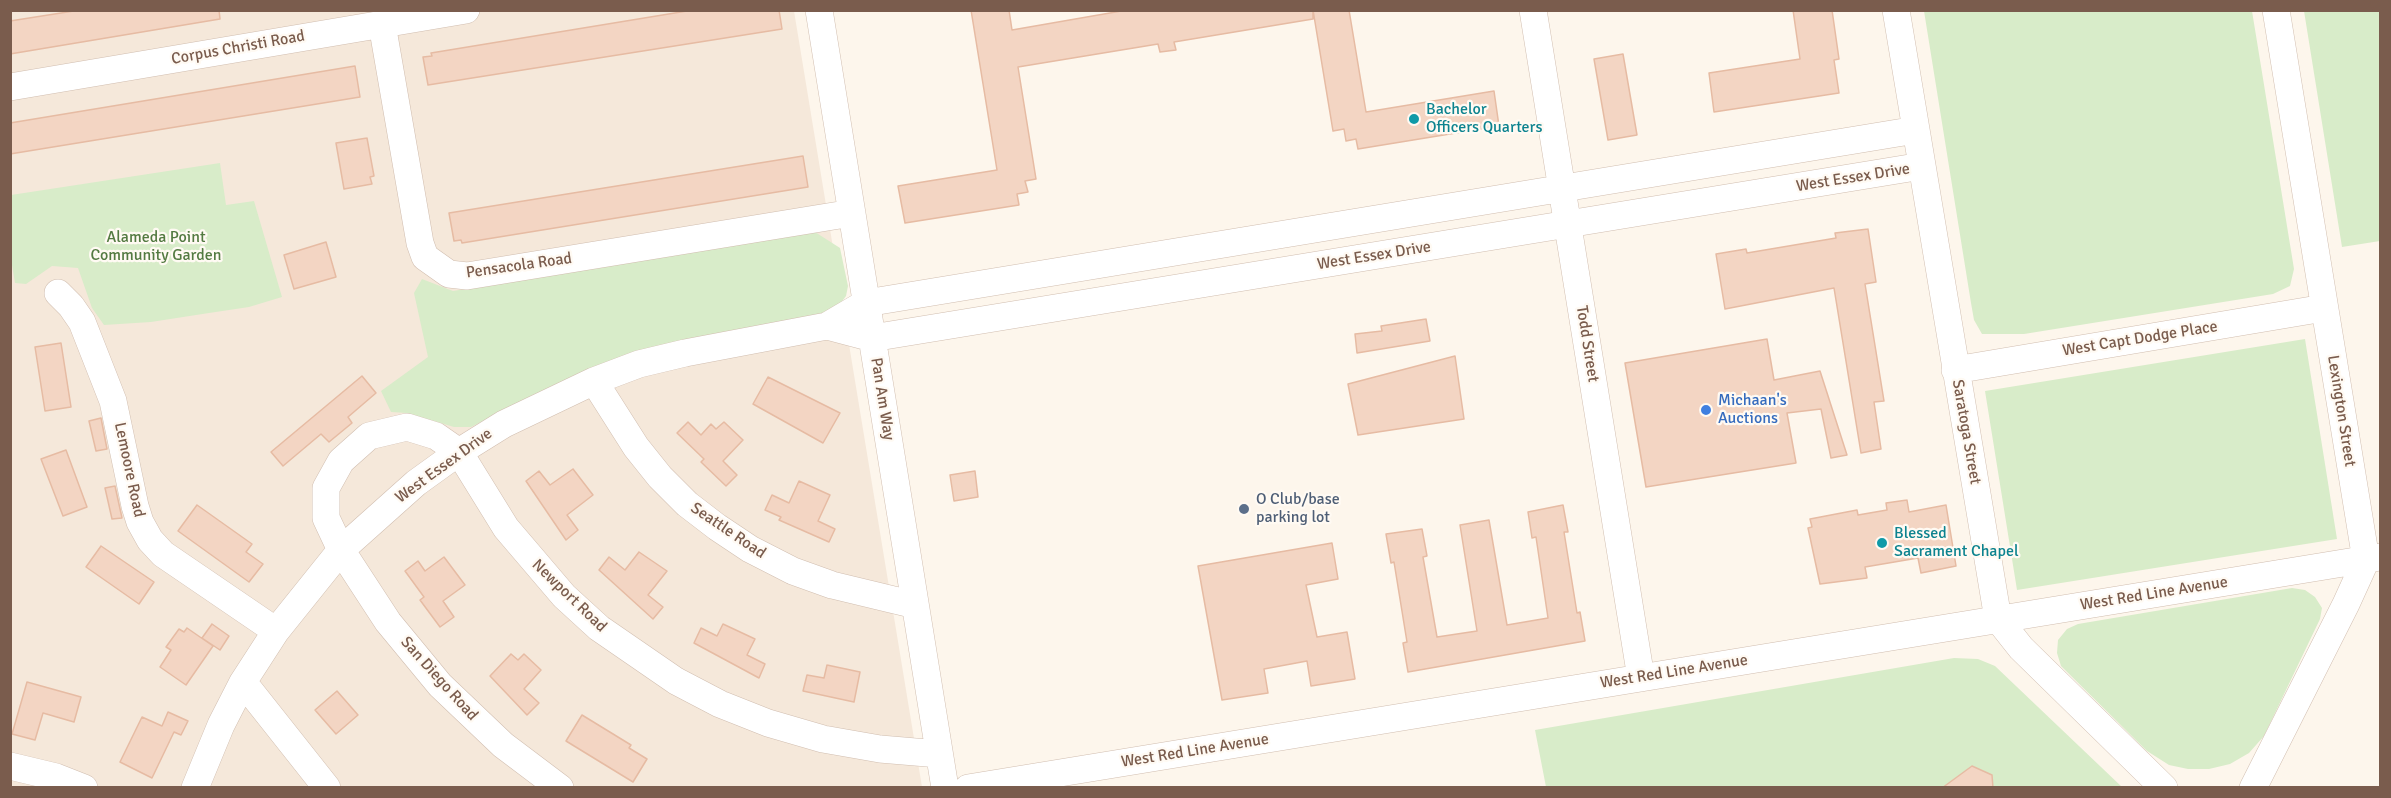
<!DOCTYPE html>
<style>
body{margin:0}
#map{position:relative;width:2391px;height:798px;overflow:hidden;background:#fdf6ec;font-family:Signika,sans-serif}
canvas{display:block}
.frame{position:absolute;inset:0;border:12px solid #7a5c4d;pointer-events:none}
</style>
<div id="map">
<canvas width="2391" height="798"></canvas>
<div class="frame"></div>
</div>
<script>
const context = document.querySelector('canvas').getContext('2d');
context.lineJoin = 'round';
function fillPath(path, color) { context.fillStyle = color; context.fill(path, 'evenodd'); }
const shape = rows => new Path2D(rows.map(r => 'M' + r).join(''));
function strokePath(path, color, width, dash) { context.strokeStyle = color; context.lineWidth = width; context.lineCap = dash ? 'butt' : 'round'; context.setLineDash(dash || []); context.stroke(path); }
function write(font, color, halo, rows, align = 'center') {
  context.font = font + ' Signika,sans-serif'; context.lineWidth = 4.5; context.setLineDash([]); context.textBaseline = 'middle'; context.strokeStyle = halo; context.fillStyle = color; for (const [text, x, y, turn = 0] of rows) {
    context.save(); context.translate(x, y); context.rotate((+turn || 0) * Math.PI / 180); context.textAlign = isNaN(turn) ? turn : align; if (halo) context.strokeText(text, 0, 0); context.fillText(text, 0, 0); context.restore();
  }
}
const residential = shape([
 [10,11,794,11,922,787,11,787]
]);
const green = shape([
 [1924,11,2252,11,2294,269,2290,286,2273,294,2024,334,1982,334,1974,320,1971,303],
 [2304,11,2380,11,2380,241,2342,247],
 [220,163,226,205,254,201,282,297,249,307,209,313,151,322,104,325,92,308,78,268,52,266,26,284,15,283,11,259,11,195],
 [815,232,840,248,848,286,846,296,834,312,559,383,471,427,454,427,407,413,391,412,381,391,428,357,414,293,422,279,453,291],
 [2305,339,2337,539,2017,590,1985,391],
 [2292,588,2305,590,2315,597,2322,608,2320,619,2264,736,2249,753,2230,764,2209,769,2188,769,2169,765,2147,751,2061,666,2057,653,2058,640,2067,629,2078,624],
 [1954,658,1978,659,1995,666,2122,787,1546,787,1535,730]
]);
const building = shape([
 [80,10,219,10,220,19,10,54,10,21,80,10],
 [693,10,779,10,782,29,428,85,423,57,432,56,431,53,693,10],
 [971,10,1009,10,1012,30,1127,10,1313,10,1313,19,1174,42,1176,50,1160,52,1158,44,1018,67,1036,179,1025,181,1028,192,1017,194,1019,205,905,223,898,186,997,170,971,10],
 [1313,10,1349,10,1366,112,1494,91,1499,126,1358,149,1356,139,1346,141,1344,129,1333,131,1313,10],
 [1793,10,1832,10,1839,59,1834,60,1839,93,1714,112,1709,73,1800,59,1793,10],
 [1623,54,1637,135,1608,140,1594,59,1623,54],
 [355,66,360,97,10,154,10,123,355,66],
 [367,138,374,176,370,177,372,184,344,189,336,143,367,138],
 [803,156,808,187,462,243,461,240,454,241,449,213,803,156],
 [1868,229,1876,282,1865,284,1884,401,1874,402,1881,449,1861,453,1834,288,1725,309,1716,254,1746,249,1747,253,1836,238,1835,233,1868,229],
 [326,242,336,277,294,289,284,255,326,242],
 [1426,319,1430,341,1357,353,1355,334,1382,331,1381,326,1426,319],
 [1767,339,1774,380,1820,371,1847,455,1831,458,1821,409,1787,413,1796,463,1646,487,1625,363,1767,339],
 [61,343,71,407,45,411,35,347,61,343],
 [1455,356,1464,419,1358,435,1348,384,1455,356],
 [362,376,376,393,348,417,352,423,329,442,321,434,283,466,271,452,362,376],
 [768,377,840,413,823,443,753,404,768,377],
 [101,418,107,449,96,451,89,421,101,418],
 [688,422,701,435,711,424,716,429,724,422,743,440,723,461,737,475,726,486,701,462,704,459,677,433,688,422],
 [66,450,87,507,63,516,41,459,66,450],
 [573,469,593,495,567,515,578,530,566,540,526,481,539,471,550,485,573,469],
 [975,471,978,497,954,501,950,475,975,471],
 [799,481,830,495,818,521,835,529,829,542,779,520,781,517,765,510,772,495,789,503,799,481],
 [115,486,122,518,112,519,105,488,115,486],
 [1907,500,1909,512,1946,505,1956,566,1921,573,1918,558,1865,567,1867,578,1820,584,1808,528,1812,527,1810,519,1857,510,1858,515,1887,510,1886,503,1907,500],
 [197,505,252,544,246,552,263,564,249,582,178,531,197,505],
 [1563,505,1568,532,1564,532,1577,613,1580,612,1585,641,1408,672,1403,643,1407,642,1394,562,1391,563,1386,534,1422,529,1427,556,1423,557,1437,637,1477,631,1460,525,1489,520,1507,625,1548,618,1536,537,1532,538,1528,512,1563,505],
 [1332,543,1338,579,1306,585,1317,637,1347,632,1355,679,1311,686,1307,661,1264,669,1268,693,1222,700,1198,566,1332,543],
 [101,546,154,582,139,604,86,567,101,546],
 [639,552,667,571,648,595,663,607,653,619,599,570,609,557,625,570,639,552],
 [444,557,465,585,443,601,454,617,440,627,420,600,424,597,405,571,418,561,425,571,444,557],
 [212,624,229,636,220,650,202,638,212,624],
 [723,624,755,639,747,655,765,664,759,678,694,643,701,628,717,636,723,624],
 [187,628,213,646,186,685,160,667,171,650,166,647,179,629,184,632,187,628],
 [511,654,518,660,524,654,541,670,524,689,539,703,527,715,490,676,511,654],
 [827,665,860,672,854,702,803,691,807,675,824,678,827,665],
 [27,682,81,697,74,722,43,713,35,740,12,734,27,682],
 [337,691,358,715,336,734,315,710,337,691],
 [168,712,188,721,181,735,174,732,152,778,120,762,142,717,162,726,168,712],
 [582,715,631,745,629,748,647,759,633,782,566,741,582,715],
 [1972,766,1992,775,1993,788,1942,788,1972,766]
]);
const minor = shape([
 [819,10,945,788],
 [1533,10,1641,678],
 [1896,10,1998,619,2021,648,2164,788],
 [382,24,420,243,425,257,449,274,467,276,852,213],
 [10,87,466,10],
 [58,293,71,306,82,322,113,401,135,506,140,522,150,540,163,554,276,631],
 [827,326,872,338,1922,166],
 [1955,370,2324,308],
 [594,381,636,447,660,477,687,504,717,527,750,549,793,571,832,585,915,605],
 [243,682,327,788],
 [10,766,56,777,84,788],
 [195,788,221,725,243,682,276,631,341,550,416,483,459,452,504,424,594,381,639,364,685,353,827,326,866,303,1916,130],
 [560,788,503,745,440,685,388,622,341,550,326,518,326,488,341,461,369,436,407,427,436,436,459,452,506,528,564,596,599,628,676,681,720,704,768,723,823,739,880,749,939,754],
 [968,788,2380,557],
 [2253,788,2346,604,2366,560,2276,10]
]);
const markers = [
 [1414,119,6,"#0f9aa8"],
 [1706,410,6,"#3f7fe0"],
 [1244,509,6,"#5c6f8a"],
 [1882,543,6,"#0f9aa8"]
];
const streetNames = [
 ["Corpus Christi Road",238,48,-10],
 ["West Essex Drive",1853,178,-9],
 ["West Essex Drive",1374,256,-9],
 ["Pensacola Road",519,266,-8],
 ["West Capt Dodge Place",2140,339,-9],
 ["Todd Street",1587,344,81],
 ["Pan Am Way",882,399,81],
 ["Lexington Street",2341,411,81],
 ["Saratoga Street",1966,432,80],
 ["West Essex Drive",444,466,-36],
 ["Lemoore Road",129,470,78],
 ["Seattle Road",728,531,34],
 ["West Red Line Avenue",2154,594,-9],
 ["Newport Road",569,596,44],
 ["West Red Line Avenue",1674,672,-9],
 ["San Diego Road",439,679,48],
 ["West Red Line Avenue",1195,751,-9]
];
const cultureNames = [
 ["Bachelor",1426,110],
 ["Officers Quarters",1426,128],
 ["Blessed",1894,534],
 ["Sacrament Chapel",1894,552]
];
const parkNames = [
 ["Alameda Point",156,238],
 ["Community Garden",156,256]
];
const shopNames = [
 ["Michaan's",1718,401],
 ["Auctions",1718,419]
];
const serviceNames = [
 ["O Club/base",1256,500],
 ["parking lot",1256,518]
];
fillPath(residential, '#f5e8da');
fillPath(green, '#d8ecc9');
fillPath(building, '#f3d5c3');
strokePath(building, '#e6bba3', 1.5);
strokePath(minor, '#d1beb0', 28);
strokePath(minor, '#fff', 27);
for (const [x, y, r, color] of markers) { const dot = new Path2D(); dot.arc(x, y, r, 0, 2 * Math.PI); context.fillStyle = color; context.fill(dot); strokePath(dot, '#fffaf3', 2); }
write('16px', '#7a5c4d', '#fffaf3', streetNames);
write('16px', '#0d838f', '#fffaf3', cultureNames, 'left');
write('16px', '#537a41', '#fffaf3', parkNames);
write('16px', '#366cbe', '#fffaf3', shopNames, 'left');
write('16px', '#4e5e75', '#fffaf3', serviceNames, 'left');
</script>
